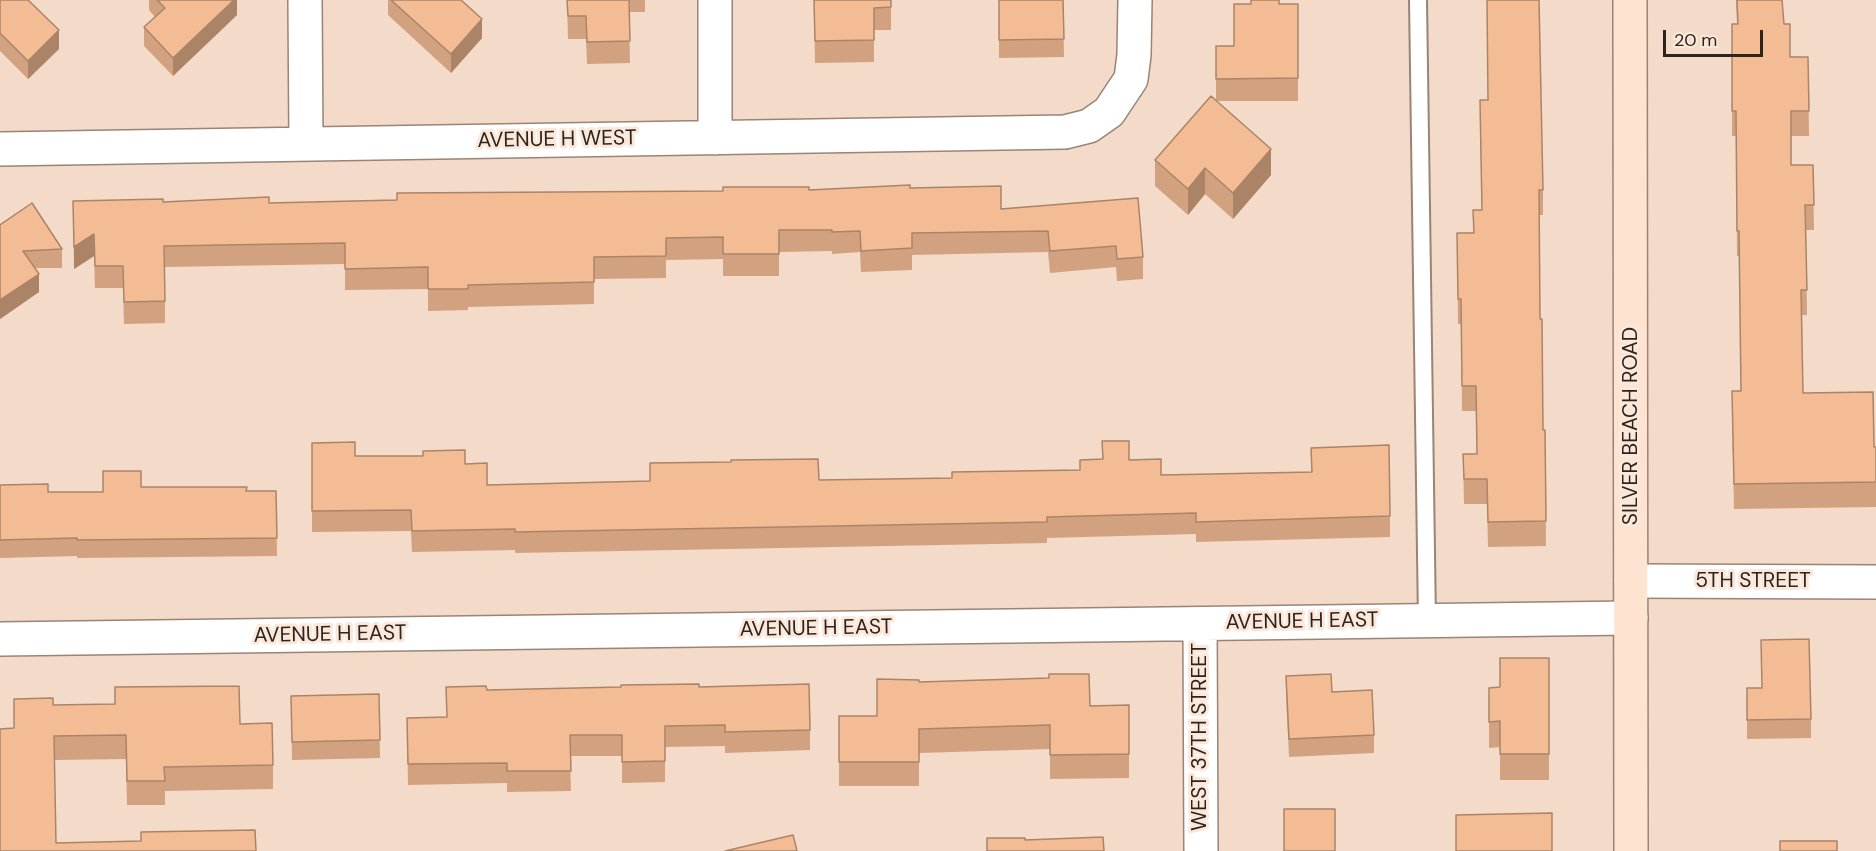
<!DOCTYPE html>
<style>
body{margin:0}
#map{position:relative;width:1876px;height:851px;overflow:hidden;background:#f3dac9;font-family:"DM Sans",sans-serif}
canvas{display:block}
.scale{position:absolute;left:1663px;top:30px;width:100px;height:27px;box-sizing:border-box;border:3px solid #2e241e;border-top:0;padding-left:8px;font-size:18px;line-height:21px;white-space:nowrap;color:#2e241e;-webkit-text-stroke:4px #fce8db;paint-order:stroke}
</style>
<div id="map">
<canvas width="1876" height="851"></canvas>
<div class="scale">20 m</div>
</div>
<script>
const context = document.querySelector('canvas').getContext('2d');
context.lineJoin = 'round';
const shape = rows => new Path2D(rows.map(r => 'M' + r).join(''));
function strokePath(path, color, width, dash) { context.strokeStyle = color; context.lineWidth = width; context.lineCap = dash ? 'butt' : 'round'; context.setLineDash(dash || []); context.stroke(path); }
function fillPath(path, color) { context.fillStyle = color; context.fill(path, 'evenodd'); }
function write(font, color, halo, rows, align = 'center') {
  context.font = font + ' "DM Sans",sans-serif'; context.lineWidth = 6; context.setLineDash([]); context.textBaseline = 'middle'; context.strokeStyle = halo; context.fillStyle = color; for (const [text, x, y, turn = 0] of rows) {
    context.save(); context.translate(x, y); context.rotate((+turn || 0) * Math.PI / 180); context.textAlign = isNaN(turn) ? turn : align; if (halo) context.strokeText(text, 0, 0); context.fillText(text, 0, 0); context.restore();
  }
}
const lane = shape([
 [1418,0,1427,621]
]);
const street = shape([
 [305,0,306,144],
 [715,138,715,0],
 [0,149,1065,132,1089,126,1109,112,1131,79,1134,55,1135,0],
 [1631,581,1876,582],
 [1200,624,1201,851],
 [0,639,1631,618]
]);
const secondary = shape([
 [1630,0,1631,851]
]);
const wall = shape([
 [0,0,59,49,28,79,0,51],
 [149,0,237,0,237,15,173,76,144,46,144,27,155,17,149,10],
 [388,0,391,0,482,38,451,73,388,15],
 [567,0,645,0,645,12,629,12,630,63,587,64,586,39,568,39],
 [814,0,891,0,891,30,874,30,874,62,815,63],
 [999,0,1063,0,1064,57,999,58],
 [1736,0,1782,0,1784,24,1790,57,1808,57,1809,136,1791,136,1791,165,1813,165,1814,230,1806,230,1807,315,1802,315,1803,393,1874,447,1876,447,1876,507,1734,509,1732,416,1741,391,1739,256,1737,256,1736,136,1732,136,1732,24,1737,24],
 [1279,4,1298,4,1298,101,1217,101,1271,175,1233,219,1205,194,1188,215,1155,186,1155,160,1216,100,1216,46,1234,46],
 [1480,126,1543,190,1543,215,1539,215,1540,319,1543,430,1545,430,1546,546,1488,547,1487,504,1464,504,1463,454,1477,454,1476,411,1462,411,1461,324,1458,324,1457,233,1473,233,1482,210],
 [910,188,1001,209,1138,198,1143,257,1143,279,1117,281,1116,267,1050,273,1048,252,912,255,912,270,861,272,860,252,832,254,832,251,779,252,779,276,723,276,723,259,666,260,666,278,594,279,594,304,468,307,468,310,428,311,428,289,345,290,345,264,165,267,165,323,124,324,123,288,95,288,94,256,74,269,73,201,269,203],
 [0,225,62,249,62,268,35,268,39,292,0,319],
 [1102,441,1129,460,1161,475,1311,472,1311,448,1390,516,1390,537,1196,542,1196,534,1047,538,1047,543,515,553,515,550,412,552,411,531,312,532,312,443,355,456,465,464,487,485,952,478,1080,470,1102,459],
 [0,485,48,492,103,492,141,487,247,491,276,491,277,556,77,558,77,556,0,558],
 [1549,658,1549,780,1500,780,1500,747,1489,748,1489,688,1500,687],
 [1286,676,1332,692,1374,735,1374,753,1289,757,1286,695],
 [919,682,1090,706,1129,705,1129,778,1050,779,1050,749,919,753,919,786,839,786,839,716,877,716],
 [699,687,810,730,810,750,725,753,725,746,665,747,665,782,622,783,622,756,570,756,571,791,507,792,507,783,408,785,407,718,446,717,487,690],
 [1747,688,1762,688,1811,719,1811,738,1747,739],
 [379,694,380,758,292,760,291,696],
 [53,705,240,724,273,765,273,789,165,791,165,805,127,805,126,759,54,760,56,843,0,851,14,728]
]);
const shadedWall = shape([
 [234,0,237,0,237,15,173,76,173,58],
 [482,19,482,38,451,73,451,54],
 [59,30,59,49,28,79,28,61],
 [1271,149,1271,175,1233,219,1233,193],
 [1205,168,1205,194,1188,215,1188,189],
 [94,234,94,256,74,269,74,247],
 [39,274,39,292,0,319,0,300]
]);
const building = shape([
 [0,0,28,0,59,30,28,61,0,33,0,0],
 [157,0,234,0,173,58,144,27,165,8,157,0],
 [391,0,461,0,482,19,451,54,391,0],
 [567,0,629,0,630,41,587,42,586,16,568,16,567,0],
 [814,0,891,0,891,7,874,8,874,40,815,41,814,0],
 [999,0,1063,0,1064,39,999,40,999,0],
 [1251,0,1279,0,1279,4,1298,4,1298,78,1216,79,1216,46,1234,46,1234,4,1251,4,1251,0],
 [1487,0,1539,0,1543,190,1539,190,1540,319,1542,319,1543,430,1545,430,1546,521,1488,522,1487,479,1464,479,1463,454,1477,454,1476,386,1462,386,1461,299,1458,299,1457,233,1474,233,1473,210,1482,210,1480,100,1488,100,1487,0],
 [1737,0,1782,0,1784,24,1790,24,1790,57,1808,57,1809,111,1791,111,1791,165,1813,165,1814,205,1805,205,1807,290,1801,290,1803,393,1873,392,1874,447,1876,447,1876,482,1734,484,1732,391,1741,391,1739,231,1737,231,1736,111,1732,111,1732,24,1738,24,1737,0],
 [1211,96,1271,149,1233,193,1205,168,1188,189,1155,160,1211,96],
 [910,185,910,188,1001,186,1001,209,1138,198,1143,257,1117,259,1116,246,1050,251,1048,231,912,233,912,248,861,251,860,231,832,232,832,230,779,230,779,254,723,254,723,237,666,238,666,256,594,257,594,282,468,285,468,289,428,289,428,267,345,269,345,243,164,246,165,301,124,302,123,266,95,266,94,234,74,247,73,201,163,199,163,202,269,197,269,203,397,200,397,193,723,191,723,187,809,187,809,190,910,185],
 [32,203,62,249,23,251,39,274,0,300,0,225,32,203],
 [1102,441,1129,441,1129,460,1161,459,1161,475,1312,472,1311,448,1389,445,1390,516,1196,522,1196,513,1047,517,1047,522,515,532,515,529,412,531,411,510,312,511,312,443,355,442,355,456,423,456,423,451,465,450,465,464,487,463,487,485,650,481,650,463,731,462,731,460,818,459,819,480,952,478,952,472,1080,470,1080,460,1103,459,1102,441],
 [103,471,141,471,141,487,247,487,246,491,276,491,277,538,77,540,77,538,0,540,0,485,48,484,48,492,103,492,103,471],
 [1809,639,1811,719,1747,720,1747,688,1762,688,1761,640,1809,639],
 [1500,658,1549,658,1549,754,1500,754,1500,721,1489,722,1489,688,1500,687,1500,658],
 [1049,674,1089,674,1090,706,1129,705,1129,754,1050,755,1050,725,919,729,919,762,839,762,839,716,877,716,877,679,919,680,919,682,1049,678,1049,674],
 [1331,674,1332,692,1372,690,1374,735,1289,739,1286,676,1331,674],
 [699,684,699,687,809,684,810,730,725,732,725,725,665,726,665,761,622,762,622,735,570,735,571,771,507,771,507,763,408,764,407,718,447,717,446,687,486,686,487,690,621,687,621,685,699,684],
 [239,686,240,724,272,723,273,765,164,767,165,781,127,781,126,735,54,736,56,843,141,841,141,832,255,830,256,851,0,851,0,729,14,728,14,699,53,698,53,705,115,704,115,687,239,686],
 [379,694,380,740,292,742,291,696,379,694],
 [1284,809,1335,809,1335,851,1284,851,1284,809],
 [1552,813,1552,851,1456,851,1456,815,1552,813],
 [793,835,797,851,725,851,793,835],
 [1103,837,1104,851,987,851,987,838,1025,838,1025,840,1103,837],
 [1780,841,1837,841,1837,851,1780,851,1780,841]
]);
const streetNames = [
 ["AVENUE H WEST",557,140,-1],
 ["SILVER BEACH ROAD",1631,426,-90],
 ["5TH STREET",1753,581],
 ["AVENUE H EAST",1302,622,-1],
 ["AVENUE H EAST",816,629,-1],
 ["AVENUE H EAST",330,635,-1],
 ["WEST 37TH STREET",1200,737,-90]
];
strokePath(lane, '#9a8475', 20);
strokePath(street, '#9a8475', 36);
strokePath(secondary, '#9a8475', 36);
strokePath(lane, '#fff', 16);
strokePath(street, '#fff', 33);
strokePath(secondary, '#fee3d0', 33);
fillPath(wall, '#d2a280');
fillPath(shadedWall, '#ab8468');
fillPath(building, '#f4bc95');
strokePath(building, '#ab8468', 1.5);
write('21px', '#2e241e', '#fce8db', streetNames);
</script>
